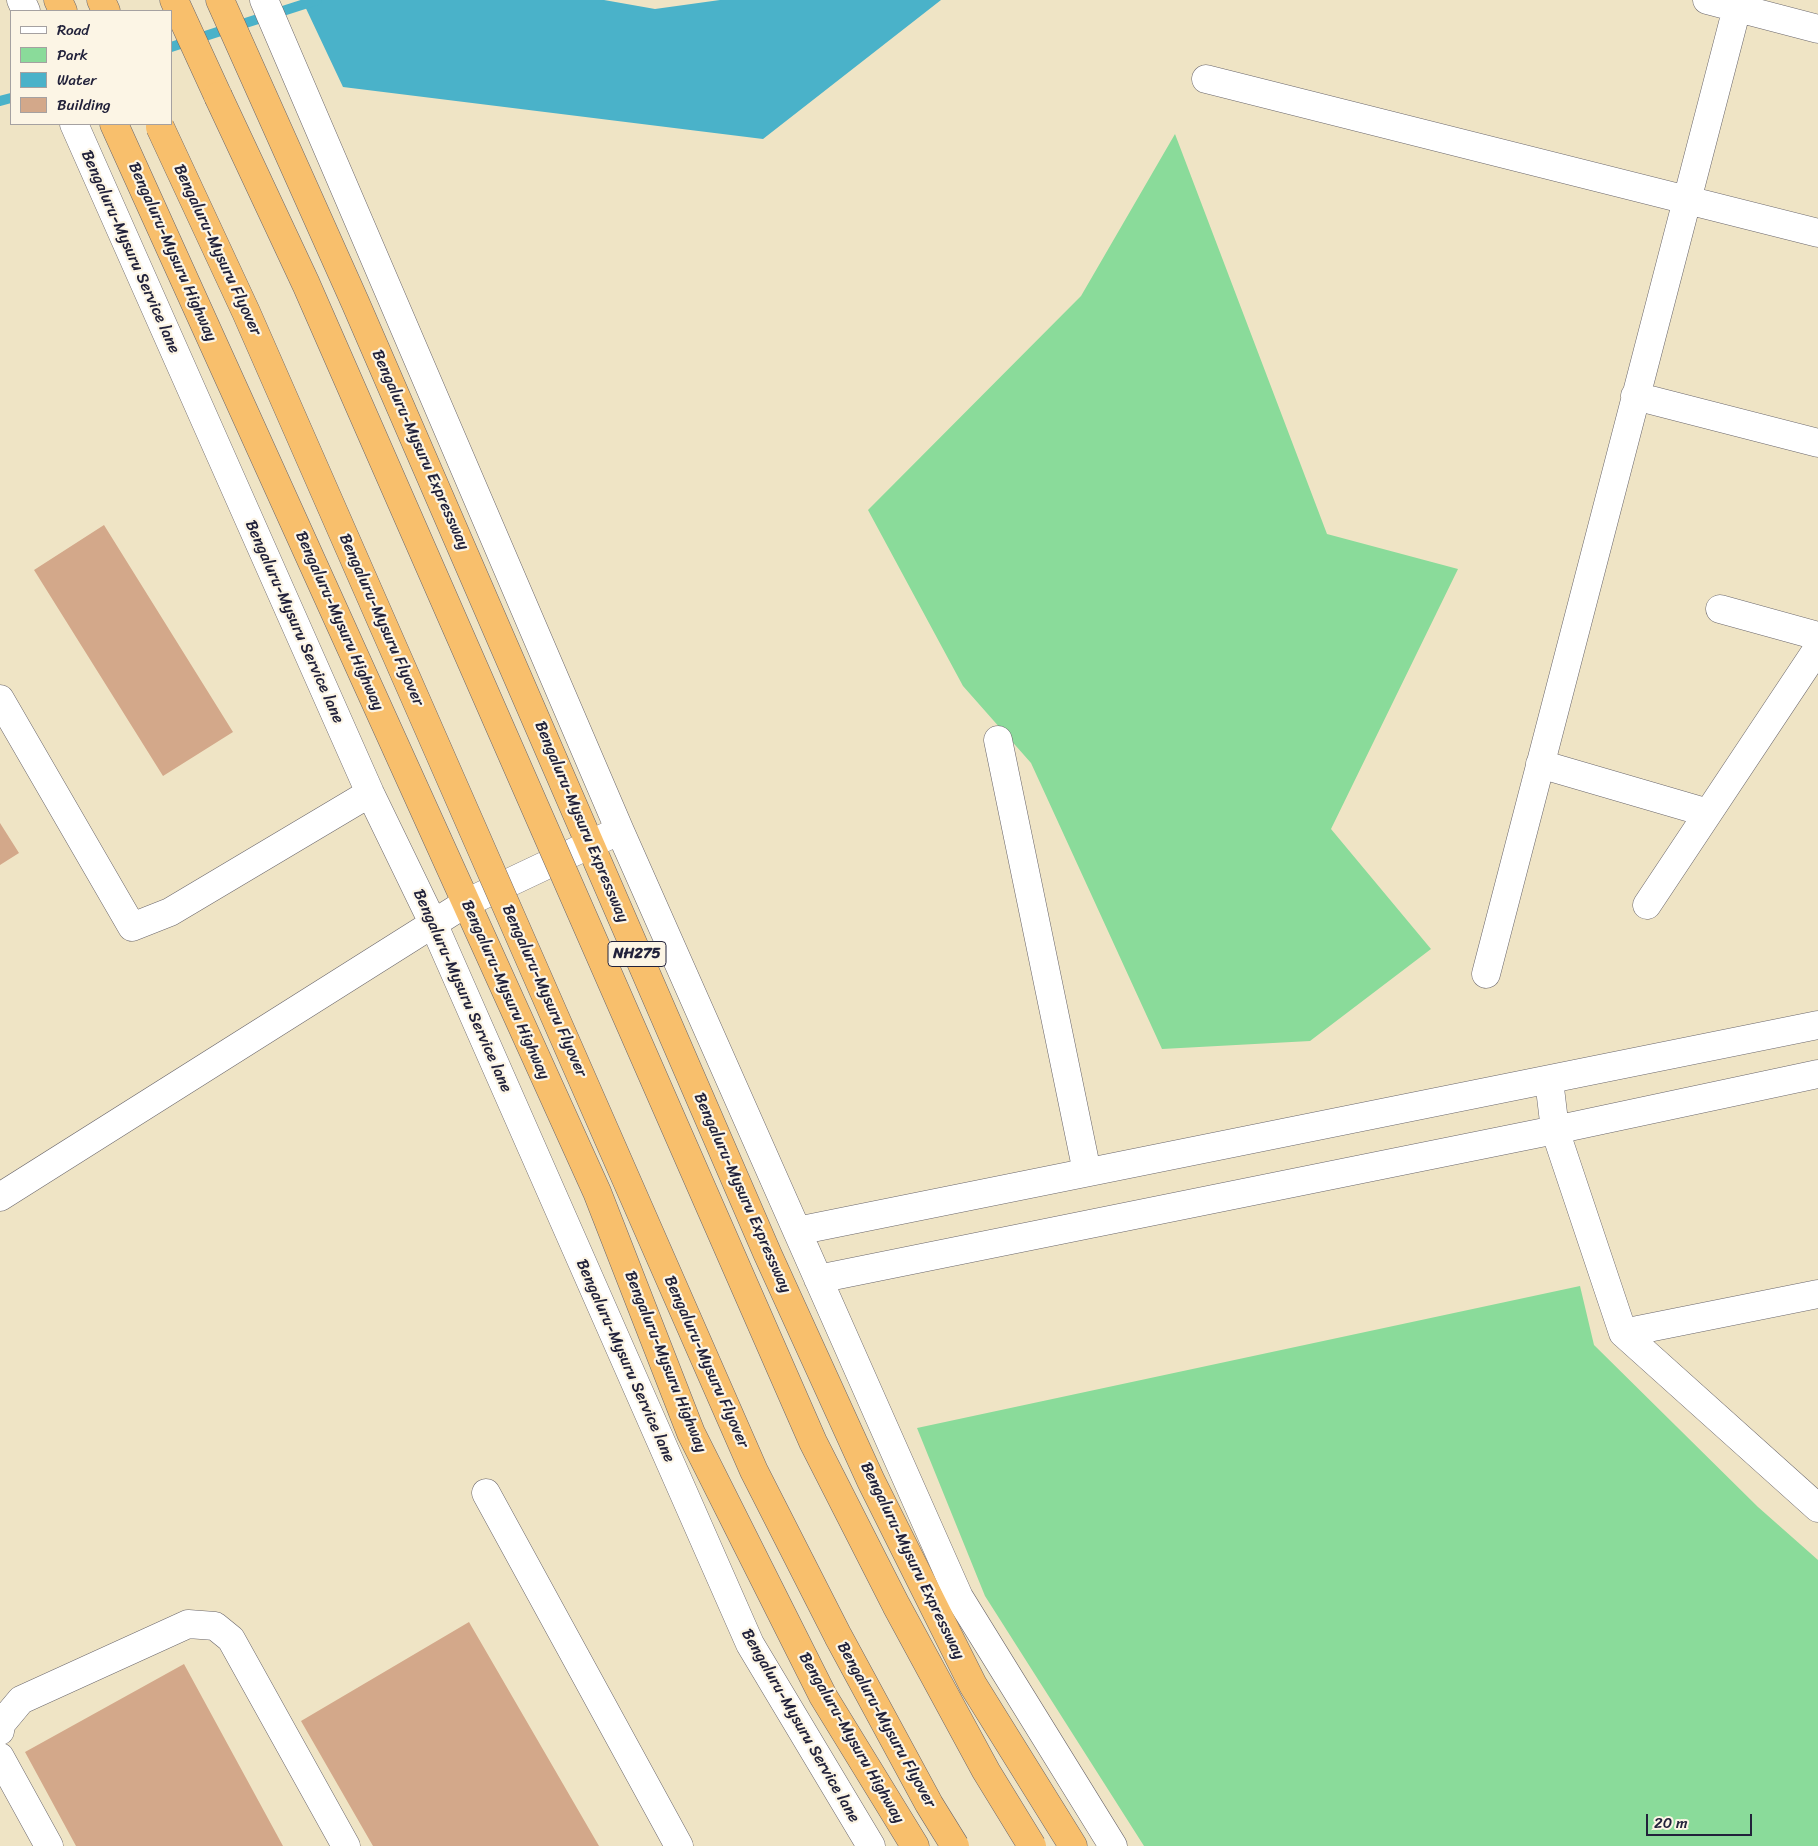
<!DOCTYPE html>
<style>
body{margin:0}
#map{position:relative;width:1818px;height:1846px;overflow:hidden;background:#efe4c5;font-family:Sriracha,sans-serif}
canvas{display:block}
.legend{position:absolute;left:10px;top:10px;width:162px;height:115px;box-sizing:border-box;background:#fcf5e5;border:1px solid #a5a1a1;margin:0;padding:6px 9px;list-style:none;font-size:15px;color:#22223b}
.legend li{display:flex;align-items:center;gap:10px;height:25px}
.legend b{width:25px;border:1px solid #a5a1a1}
.scale{position:absolute;left:1646px;top:1814px;width:106px;height:22px;box-sizing:border-box;border:2px solid #22223b;border-top:0;padding-left:6px;font-size:15px;line-height:18px;white-space:nowrap;color:#22223b;-webkit-text-stroke:4px #fcf5e5;paint-order:stroke}
</style>
<div id="map">
<canvas width="1818" height="1846"></canvas>
<ul class="legend">
<li><b style="height:6px;background:#fff"></b>Road</li>
<li><b style="height:14px;background:#8adb9a"></b>Park</li>
<li><b style="height:14px;background:#4ab2c9"></b>Water</li>
<li><b style="height:14px;background:#d3a88a"></b>Building</li>
</ul>
<div class="scale">20 m</div>
</div>
<script>
const context = document.querySelector('canvas').getContext('2d');
context.lineJoin = 'round';
function fillPath(path, color) { context.fillStyle = color; context.fill(path, 'evenodd'); }
const shape = rows => new Path2D(rows.map(r => 'M' + r).join(''));
function strokePath(path, color, width, dash) { context.strokeStyle = color; context.lineWidth = width; context.lineCap = dash ? 'butt' : 'round'; context.setLineDash(dash || []); context.stroke(path); }
function write(font, color, halo, rows, align = 'center') {
  context.font = font + ' Sriracha,sans-serif'; context.lineWidth = 4.5; context.setLineDash([]); context.textBaseline = 'middle'; context.strokeStyle = halo; context.fillStyle = color; for (const [text, x, y, turn = 0] of rows) {
    context.save(); context.translate(x, y); context.rotate((+turn || 0) * Math.PI / 180); context.textAlign = isNaN(turn) ? turn : align; if (halo) context.strokeText(text, 0, 0); context.fillText(text, 0, 0); context.restore();
  }
}
const green = shape([
 [1175,134,1327,534,1458,569,1331,829,1431,949,1310,1041,1162,1049,1031,763,963,686,868,510,1081,296],
 [1580,1286,1594,1345,1758,1507,1818,1560,1818,1846,1144,1846,985,1596,917,1428]
]);
const water = shape([
 [302,0,604,0,655,9,720,0,941,0,763,139,343,87]
]);
const stream = shape([
 [171,47,317,0],
 [0,101,11,98]
]);
const building = shape([
 [104,525,233,732,163,776,34,570],
 [0,823,19,853,0,865],
 [469,1622,599,1846,373,1846,301,1721],
 [184,1664,283,1846,76,1846,25,1752]
]);
const minor = shape([
 [21,0,26,11],
 [264,0,620,831,959,1597,1113,1846],
 [1707,0,1818,29],
 [1206,79,1818,233],
 [74,124,370,793,433,923,750,1644,871,1846],
 [1635,396,1818,443],
 [1720,609,1818,636],
 [0,699,132,927,170,912,370,793],
 [998,740,1087,1172],
 [1540,764,1708,813],
 [1647,905,1818,648],
 [1486,974,1739,0],
 [1549,1080,1555,1130,1623,1333,1818,1508],
 [0,1197,466,903,612,834],
 [797,1231,1818,1025],
 [818,1279,1555,1130,1818,1074],
 [1623,1333,1818,1294],
 [486,1493,679,1846],
 [0,1731,1,1724,21,1700,188,1624,215,1626,231,1639,346,1846],
 [0,1757,49,1846]
]);
const highway = shape([
 [58,0,63,11],
 [101,0,106,11],
 [174,0,218,96],
 [220,0,355,302,768,1255,871,1481,973,1685,1073,1846],
 [114,124,597,1192,691,1433,823,1696,915,1846]
]);
const highwayBridge = shape([
 [218,96,306,284,813,1442,896,1605,986,1771,1032,1846],
 [160,127,246,312,754,1471,838,1636,929,1804,955,1846]
]);
const shields = [
 [637,954,58]
];
const shieldNames = [
 ["NH275",637,954]
];
const streetNames = [
 ["Bengaluru-Mysuru Flyover",217,250,65],
 ["Bengaluru-Mysuru Service lane",130,252,66],
 ["Bengaluru-Mysuru Highway",172,252,66],
 ["Bengaluru-Mysuru Expressway",420,450,66],
 ["Bengaluru-Mysuru Flyover",381,620,66],
 ["Bengaluru-Mysuru Highway",339,621,66],
 ["Bengaluru-Mysuru Service lane",294,622,66],
 ["Bengaluru-Mysuru Expressway",581,822,67],
 ["Bengaluru-Mysuru Highway",505,990,66],
 ["Bengaluru-Mysuru Service lane",462,991,66],
 ["Bengaluru-Mysuru Flyover",544,991,66],
 ["Bengaluru-Mysuru Expressway",742,1193,66],
 ["Bengaluru-Mysuru Service lane",625,1361,66],
 ["Bengaluru-Mysuru Highway",665,1362,68],
 ["Bengaluru-Mysuru Flyover",706,1362,66],
 ["Bengaluru-Mysuru Expressway",912,1561,64],
 ["Bengaluru-Mysuru Flyover",886,1725,61],
 ["Bengaluru-Mysuru Service lane",800,1726,60],
 ["Bengaluru-Mysuru Highway",851,1738,60]
];
fillPath(green, '#8adb9a');
fillPath(water, '#4ab2c9');
strokePath(stream, '#4ab2c9', 10);
fillPath(building, '#d3a88a');
strokePath(minor, '#6a666b', 29);
strokePath(highway, '#6a666b', 29);
strokePath(minor, '#fff', 28);
strokePath(highway, '#f8bf6c', 28);
strokePath(highwayBridge, '#6a666b', 29, []);
strokePath(highwayBridge, '#f8bf6c', 28);
for (const [x, y, w] of shields) { const box = new Path2D(); box.roundRect(x - w / 2, y - 12.5, w, 25, 4); context.fillStyle = '#fcf5e5'; context.fill(box); strokePath(box, '#22223b', 1); }
write('bold 15px', '#22223b', null, shieldNames);
write('16px', '#22223b', '#fcf5e5', streetNames);
</script>
